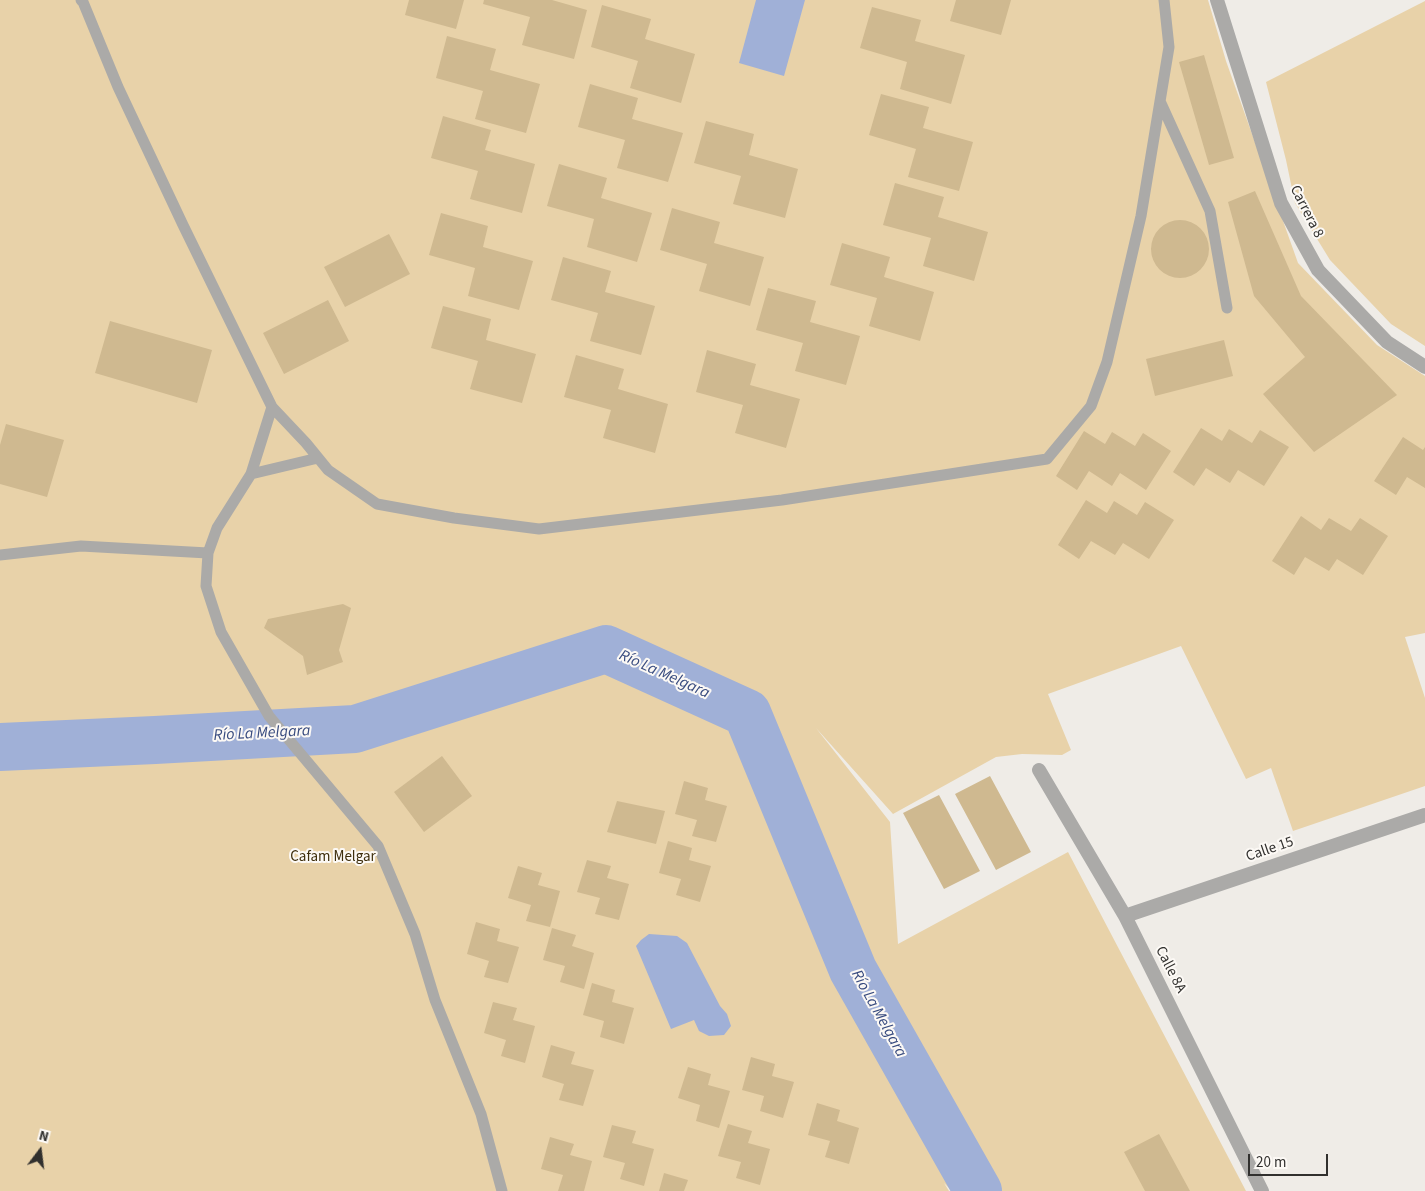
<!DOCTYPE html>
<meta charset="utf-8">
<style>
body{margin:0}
#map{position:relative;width:1425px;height:1191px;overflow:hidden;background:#efece7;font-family:"Source Sans 3",sans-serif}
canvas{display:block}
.north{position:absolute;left:15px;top:1126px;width:50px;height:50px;-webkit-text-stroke:4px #fcf9f5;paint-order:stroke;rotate:15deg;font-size:14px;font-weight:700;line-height:20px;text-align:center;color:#31302e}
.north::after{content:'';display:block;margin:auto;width:18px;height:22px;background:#31302e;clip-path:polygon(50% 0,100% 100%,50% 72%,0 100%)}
.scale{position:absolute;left:1248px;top:1154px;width:80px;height:22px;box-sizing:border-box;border:2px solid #31302e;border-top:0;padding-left:6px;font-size:15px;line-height:18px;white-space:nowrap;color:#31302e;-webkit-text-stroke:4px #fcf9f5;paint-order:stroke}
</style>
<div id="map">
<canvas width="1425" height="1191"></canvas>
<div class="north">N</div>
<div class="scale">20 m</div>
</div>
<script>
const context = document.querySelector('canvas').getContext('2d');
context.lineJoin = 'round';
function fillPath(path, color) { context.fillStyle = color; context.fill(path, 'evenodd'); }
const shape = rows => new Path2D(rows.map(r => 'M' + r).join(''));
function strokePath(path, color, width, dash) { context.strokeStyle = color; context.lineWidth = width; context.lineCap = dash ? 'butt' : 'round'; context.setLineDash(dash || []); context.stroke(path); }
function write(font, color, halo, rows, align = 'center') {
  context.font = font + ' "Source Sans 3",sans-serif'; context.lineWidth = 4; context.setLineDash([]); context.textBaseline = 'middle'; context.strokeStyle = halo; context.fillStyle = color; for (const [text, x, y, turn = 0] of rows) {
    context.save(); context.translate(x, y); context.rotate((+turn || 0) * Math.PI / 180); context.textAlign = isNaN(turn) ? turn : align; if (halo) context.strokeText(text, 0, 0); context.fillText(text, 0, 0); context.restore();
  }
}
const green = shape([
 [0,0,1208,0,1226,61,1298,263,1377,345,1425,376,1425,633,1405,637,1425,698,1425,786,1293,831,1271,768,1246,779,1181,646,1048,694,1071,750,1062,755,1022,754,996,757,893,814,816,728,890,822,898,944,1068,852,1246,1191,952,1191,944,1183,949,1191,0,1191],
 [1425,1,1425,346,1391,324,1330,260,1295,203,1286,160,1266,82]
]);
const water = shape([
 [756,0,805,0,784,76,739,63],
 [649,934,677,936,687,943,720,1006,727,1014,731,1026,724,1035,709,1036,699,1031,694,1020,671,1029,636,946,641,940]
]);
const river = shape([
 [0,747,155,740,355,729,606,649,747,713,853,970,978,1191]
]);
const building = shape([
 [409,0,464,0,456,29,405,15],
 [484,0,552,0,587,10,574,59,522,45,530,17,483,4],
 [956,0,1011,0,1001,35,950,21],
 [602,5,651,19,645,39,695,54,681,103,630,88,638,61,591,47],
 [872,7,921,20,915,41,965,55,951,104,900,89,907,62,860,48],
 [447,36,496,49,490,70,540,84,526,133,475,119,483,91,436,78],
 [1204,55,1234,158,1209,165,1179,62],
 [590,84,638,98,632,119,683,133,668,182,617,168,625,140,578,127],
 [881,94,929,107,923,128,973,142,959,191,908,177,916,149,869,135],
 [443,116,491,130,485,150,535,164,522,213,470,199,478,171,431,158],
 [706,121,754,134,749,155,798,169,785,218,733,204,741,176,694,163],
 [559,164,607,178,601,198,652,213,637,262,587,247,594,219,547,206],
 [895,183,944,197,938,217,988,232,974,281,923,266,931,238,883,225],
 [1255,191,1301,296,1397,395,1314,452,1263,394,1305,357,1254,296,1228,202],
 [672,208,720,222,714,243,764,257,750,306,699,291,707,264,660,250],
 [441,213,488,226,483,247,533,261,519,310,468,296,475,268,429,255],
 '1151 249a29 29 0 1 1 58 0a29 29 0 1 1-58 0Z',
 [389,234,410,274,345,307,324,267],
 [842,243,890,257,884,277,934,292,920,341,869,326,877,298,830,285],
 [563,257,611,271,605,292,655,306,641,355,590,341,598,313,551,300],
 [768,288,816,301,810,322,860,336,846,385,795,371,803,343,756,330],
 [328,300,349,341,284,374,263,333],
 [443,306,491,319,486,340,536,354,522,403,470,389,478,361,431,348],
 [110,321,212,350,197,403,95,373],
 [1224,340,1233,376,1155,396,1146,359],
 [707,350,756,364,750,385,800,399,786,448,735,433,743,405,696,392],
 [576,355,624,369,618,389,668,404,655,453,603,438,611,410,564,397],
 [6,424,64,440,47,497,0,484,0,445],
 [1201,428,1222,441,1229,429,1252,443,1260,430,1289,447,1264,486,1238,470,1230,483,1206,468,1194,486,1173,472],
 [1084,431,1105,444,1112,432,1135,446,1143,433,1171,451,1146,490,1120,473,1112,486,1089,471,1077,490,1056,476],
 [1403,437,1423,450,1425,447,1425,488,1407,477,1396,495,1374,481],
 [1086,500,1107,513,1114,501,1137,515,1145,502,1174,520,1149,559,1123,543,1115,555,1091,541,1079,559,1058,545],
 [1301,516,1321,530,1329,518,1351,531,1360,518,1388,536,1363,575,1337,559,1329,571,1305,557,1294,575,1272,561],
 [343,604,351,608,339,650,343,662,307,675,303,656,264,628,268,619],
 [442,756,472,796,424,832,394,792],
 [990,776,1031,852,996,870,955,794],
 [684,781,708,788,705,800,727,806,716,842,692,836,697,820,675,814],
 [939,795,980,871,944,889,903,813],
 [617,801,665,811,656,844,607,832],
 [668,841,692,848,689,860,711,866,700,902,676,895,681,879,659,873],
 [587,860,611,866,607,878,629,884,619,920,595,914,600,898,577,892],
 [518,866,542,873,538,885,560,891,550,927,526,921,531,905,508,898],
 [476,922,500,929,497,941,519,947,508,983,484,977,489,961,467,954],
 [552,928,576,935,572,946,594,953,584,989,560,982,565,966,543,960],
 [592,983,615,990,612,1002,634,1008,624,1044,600,1037,604,1021,583,1015],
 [493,1002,517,1008,513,1020,535,1026,525,1063,501,1056,506,1040,484,1033],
 [551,1045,575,1052,571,1064,594,1070,583,1106,559,1100,564,1084,542,1077],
 [751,1057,775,1064,772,1076,794,1082,783,1118,760,1111,764,1096,742,1090],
 [688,1067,711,1074,708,1085,730,1091,719,1128,696,1121,700,1105,678,1098],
 [817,1103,840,1110,837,1121,859,1128,849,1164,825,1157,830,1141,808,1135],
 [728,1124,752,1131,748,1143,770,1149,760,1185,736,1178,741,1162,718,1156],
 [612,1125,636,1131,632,1143,654,1149,644,1186,620,1179,625,1163,603,1157],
 [1159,1134,1190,1191,1145,1191,1124,1152],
 [550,1137,574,1144,570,1155,592,1161,584,1191,558,1191,563,1175,541,1169],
 [664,1173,688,1180,684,1191,659,1191]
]);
const service = shape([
 [81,0,83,2,118,87,183,225,272,407,306,443,328,470,377,504,454,518,539,529,782,500,1047,459,1091,406,1107,362,1141,216,1169,47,1164,0],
 [1160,101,1210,211,1227,308],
 [272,407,251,474,217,528,208,553,206,586,221,632,269,716,378,846,415,934,435,1000,481,1114,502,1191],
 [251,474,318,458],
 [0,555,81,546,208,553]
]);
const minor = shape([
 [1217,0,1281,203,1318,270,1387,342,1425,367],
 [1039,770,1125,916,1262,1191],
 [1125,916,1425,815]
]);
const streetNames = [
 ["Carrera 8",1306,212,63],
 ["Calle 15",1270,850,-19],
 ["Calle 8A",1170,970,63]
];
const parkNames = [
 ["Cafam Melgar",333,858]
];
const waterNames = [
 ["Río La Melgara",664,675,24],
 ["Río La Melgara",262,734,-3],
 ["Río La Melgara",878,1014,61]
];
fillPath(green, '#e8d2a9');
fillPath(water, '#a0b0d7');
strokePath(river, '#a0b0d7', 48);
fillPath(building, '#cfb990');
strokePath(service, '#abaaa8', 11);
strokePath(minor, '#abaaa8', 14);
write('15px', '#31302e', '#fcf9f5', streetNames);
write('15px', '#3e2e0c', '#fcf9f5', parkNames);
write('italic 16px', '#384b7f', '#fcf9f5', waterNames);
</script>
